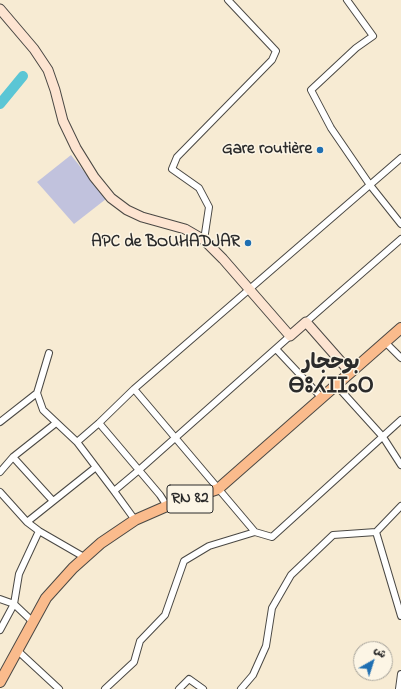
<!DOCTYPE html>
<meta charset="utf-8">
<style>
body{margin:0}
#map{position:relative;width:401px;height:689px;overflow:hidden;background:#f7ebd3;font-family:"Indie Flower","Playpen Sans Arabic",sans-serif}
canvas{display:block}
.north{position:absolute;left:353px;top:641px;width:40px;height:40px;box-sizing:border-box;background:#fcf5e5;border:1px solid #a8a49b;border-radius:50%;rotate:39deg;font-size:11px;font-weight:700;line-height:16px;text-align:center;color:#2b2b2b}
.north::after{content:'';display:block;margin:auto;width:14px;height:18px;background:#1f6fb2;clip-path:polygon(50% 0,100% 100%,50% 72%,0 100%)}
</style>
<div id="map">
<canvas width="401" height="689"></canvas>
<div class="north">ش</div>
</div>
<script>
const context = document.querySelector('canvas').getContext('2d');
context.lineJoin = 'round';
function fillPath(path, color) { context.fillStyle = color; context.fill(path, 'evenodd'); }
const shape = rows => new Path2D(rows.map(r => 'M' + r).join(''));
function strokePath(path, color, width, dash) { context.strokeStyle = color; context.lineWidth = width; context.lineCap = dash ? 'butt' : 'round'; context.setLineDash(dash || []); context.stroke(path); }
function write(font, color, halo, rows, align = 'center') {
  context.font = font + ' "Indie Flower","Playpen Sans Arabic","Noto Sans Tifinagh",sans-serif'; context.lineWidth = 3; context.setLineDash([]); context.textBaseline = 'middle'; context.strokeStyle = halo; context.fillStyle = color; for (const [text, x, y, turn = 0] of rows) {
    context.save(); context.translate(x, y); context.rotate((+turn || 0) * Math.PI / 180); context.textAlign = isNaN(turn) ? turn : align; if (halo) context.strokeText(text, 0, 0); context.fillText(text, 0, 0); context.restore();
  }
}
const industrial = shape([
 [71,155,106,199,74,224,37,182]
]);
const river = shape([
 [0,104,23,76]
]);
const street = shape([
 [347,0,373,36,356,48,311,90,331,128,370,185,401,224],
 [204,240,209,207,199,188,172,169,177,157,272,60,276,51,228,0],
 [306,322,401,239],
 [385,342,401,358],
 [276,349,321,397],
 [49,353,37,393,43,410,77,442,114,491,135,520],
 [336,385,383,437,401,465],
 [134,389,255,532,272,537,401,420],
 [0,422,37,393],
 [99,423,160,495,167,506],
 [77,442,99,423,134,389,401,158],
 [13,457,53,501],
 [0,472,13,457,56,423],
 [114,491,139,470,290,336],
 [0,492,27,522,39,531,84,557],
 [401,506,376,532,401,616],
 [27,522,96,467],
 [0,599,14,604,33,622],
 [0,630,14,604,19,574,39,531],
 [18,651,59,689],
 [105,689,134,662,140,641,165,615,184,561,209,546,255,532],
 [179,689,189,679,203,689],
 [241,689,253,675,266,646,272,608,291,575,333,535,376,532],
 [399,689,401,674]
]);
const secondary = shape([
 [0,9,34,49,48,70,55,90,63,121,76,148,94,177,111,198,127,210,142,217,185,229,204,240,223,259,290,336,306,322,350,372]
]);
const primary = shape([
 [0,682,46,598,73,568,101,543,135,520,167,506,218,489,401,328]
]);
const markers = [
 [320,150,4,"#1f6fb2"],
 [248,243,4,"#1f6fb2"]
];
const shields = [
 [190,499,46]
];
const shieldNames = [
 ["RN 82",190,499]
];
const poiNames = [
 ["Gare routière",312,150],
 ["APC de BOUHADJAR",240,243]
];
const districtNames = [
 ["بوحجار",331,365],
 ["ⴱⵓⵃⵊⵊⴰⵔ",331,389]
];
fillPath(industrial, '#c1c2dd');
strokePath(river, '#5bc6d5', 10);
strokePath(street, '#4a4844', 8);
strokePath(secondary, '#4a4844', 11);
strokePath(primary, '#4a4844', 12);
strokePath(street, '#fff', 6);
strokePath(secondary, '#fde4d1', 9);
strokePath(primary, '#fabb8c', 10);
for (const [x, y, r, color] of markers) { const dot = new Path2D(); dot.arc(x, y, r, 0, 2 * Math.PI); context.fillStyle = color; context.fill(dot); strokePath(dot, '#fcf5e5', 1.5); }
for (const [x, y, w] of shields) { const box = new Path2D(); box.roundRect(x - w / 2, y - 14, w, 28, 3); context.fillStyle = '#fcf5e5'; context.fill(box); strokePath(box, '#2b2b2b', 1); }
write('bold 16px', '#2b2b2b', null, shieldNames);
write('bold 17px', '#2b2b2b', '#fcf5e5', poiNames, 'right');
write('bold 21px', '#2b2b2b', '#fcf5e5', districtNames);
</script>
